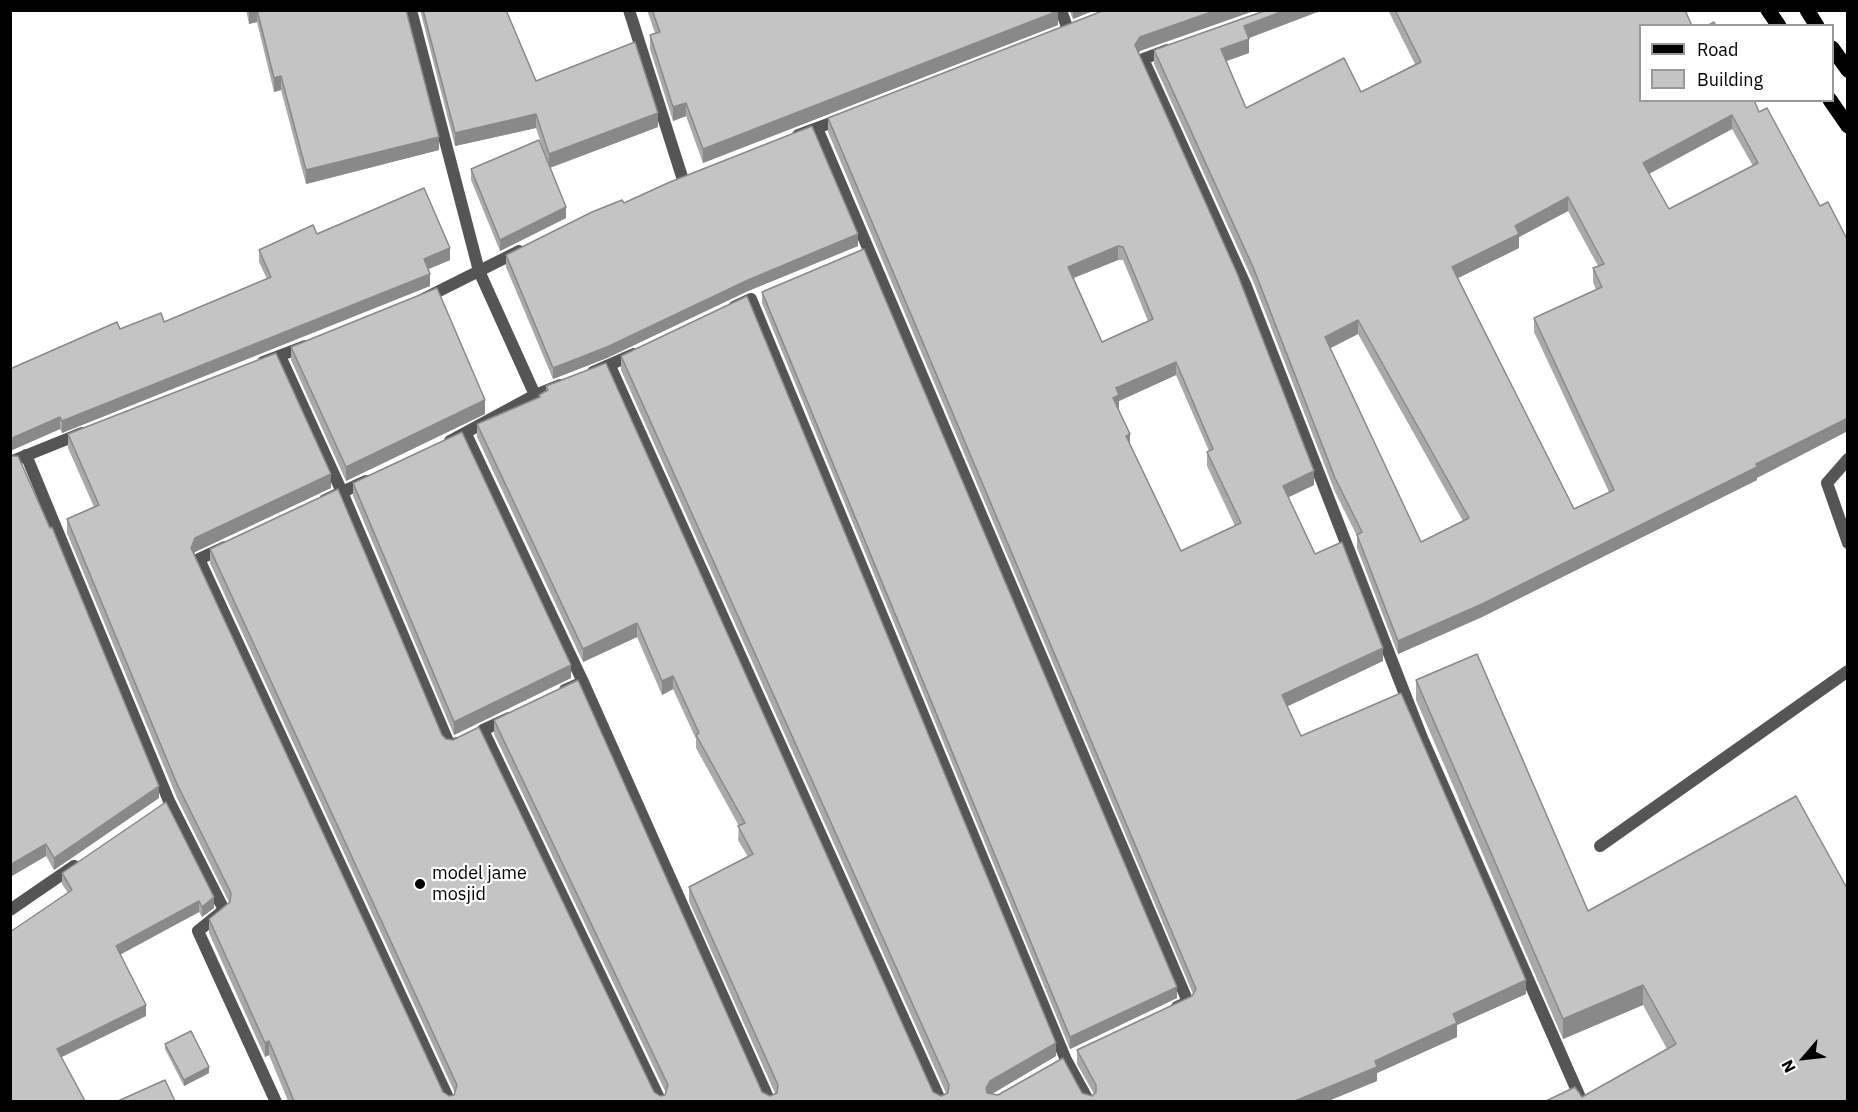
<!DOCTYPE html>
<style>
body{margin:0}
#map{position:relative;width:1858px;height:1112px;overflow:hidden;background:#fff;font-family:"IBM Plex Sans",sans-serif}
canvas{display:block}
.frame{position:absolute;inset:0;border:12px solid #000;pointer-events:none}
.legend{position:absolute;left:1639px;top:24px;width:195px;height:78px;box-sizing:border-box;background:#fff;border:2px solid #999;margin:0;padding:8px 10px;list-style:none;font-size:18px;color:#000}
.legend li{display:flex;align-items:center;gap:12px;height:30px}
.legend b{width:30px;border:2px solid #999}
.north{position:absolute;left:1774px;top:1028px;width:60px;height:60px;-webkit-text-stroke:4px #fff;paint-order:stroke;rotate:242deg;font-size:16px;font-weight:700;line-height:24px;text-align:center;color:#000}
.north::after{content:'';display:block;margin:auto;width:21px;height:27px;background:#000;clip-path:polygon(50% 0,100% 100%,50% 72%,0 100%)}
</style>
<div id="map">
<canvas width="1858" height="1112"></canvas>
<div class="frame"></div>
<ul class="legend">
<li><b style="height:8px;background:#000"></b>Road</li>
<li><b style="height:16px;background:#c4c4c4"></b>Building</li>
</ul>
<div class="north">N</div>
</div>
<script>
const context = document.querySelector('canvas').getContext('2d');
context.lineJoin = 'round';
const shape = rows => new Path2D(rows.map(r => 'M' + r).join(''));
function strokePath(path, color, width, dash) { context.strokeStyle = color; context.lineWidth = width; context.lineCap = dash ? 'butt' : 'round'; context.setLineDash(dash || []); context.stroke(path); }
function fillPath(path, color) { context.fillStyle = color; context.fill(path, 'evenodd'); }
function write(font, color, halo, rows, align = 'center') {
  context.font = font + ' "IBM Plex Sans",sans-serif'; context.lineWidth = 4.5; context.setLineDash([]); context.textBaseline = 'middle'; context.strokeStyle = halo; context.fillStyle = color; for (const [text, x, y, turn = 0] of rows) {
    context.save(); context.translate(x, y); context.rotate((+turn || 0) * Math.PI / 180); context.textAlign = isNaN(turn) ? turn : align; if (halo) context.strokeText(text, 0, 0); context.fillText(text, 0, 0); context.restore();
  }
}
const street = shape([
 [411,10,479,271,535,395],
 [629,10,683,180],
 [1061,10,1068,30],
 [1167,50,1143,59,1245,284,1422,738,1582,1102],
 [817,128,1188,1002,1177,1007],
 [798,135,841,119],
 [425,298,519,251],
 [734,307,751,299,1066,1060,1089,1102],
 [280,356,342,492,450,746,457,743],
 [263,362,305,346],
 [610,366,941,1102],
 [593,372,634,354],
 [466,434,583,682],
 [450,441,535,395,560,385],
 [26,455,169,801,224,910,198,931,276,1102],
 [1848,459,1827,483,1848,543],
 [10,462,82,433],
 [325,500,366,481],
 [225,547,199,559,450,1102],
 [565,690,583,682,770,1102],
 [509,718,483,730,661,1102],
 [1600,846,1848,671],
 [10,910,74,866]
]);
const primary = shape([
 [1768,10,1779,26],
 [1807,10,1817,26],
 [1832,48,1848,70],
 [1830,100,1848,126]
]);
const wall = shape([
 [246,10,406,10,439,150,306,184,281,90,274,92,257,22,249,24],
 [420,10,506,10,536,81,658,127,550,168,566,218,500,251,471,180,471,169,546,158,536,128,455,146],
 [647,10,1057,10,1058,25,703,163,686,116,673,121,650,49,650,35,655,33],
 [1069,10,1095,10,1073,19],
 [1388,10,1685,10,1641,26,1759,112,1757,480,1482,617,1398,654,1357,548,1357,536,1335,492,1253,281,1154,64,1154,50,1249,38,1249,53,1226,61,1246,108,1361,92,1415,64],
 [1732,129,1753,166,1669,209,1649,174],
 [1568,211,1598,266,1593,268,1593,282,1596,290,1534,318,1534,332,1609,492,1574,509,1458,278,1519,248,1519,237],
 [1358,334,1463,521,1421,542,1330,348],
 [1140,51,1139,53,1314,485,1288,497,1315,554,1383,661,1287,706,1301,736,1526,994,1457,1025,1457,1037,1377,1073,1377,1081,1328,1101,288,1101,269,1055,265,1057,209,933,209,919,229,902,177,798,67,533,67,519,94,507,68,448,68,434,331,488,195,552,194,555,443,1092,449,1096,454,1095,455,1093,210,563,210,549,442,735,654,1092,660,1096,665,1095,666,1093,494,734,494,720,762,1092,770,1096,775,1093,689,901,689,887,748,857,738,840,739,826,696,748,696,739,673,689,662,695,637,637,583,662,477,437,477,424,539,397,539,395,546,391,546,386,933,1092,941,1096,946,1093,621,370,621,356,1056,1056,992,1094,998,1095,1082,1093,1092,1096,1094,1094,1077,1064,1077,1050,1192,996,1193,994,828,132,828,118],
 [1118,260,1123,260,1148,321,1102,342,1074,278],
 [1176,375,1209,451,1207,452,1207,466,1235,526,1181,551,1130,444,1118,409,1119,409,1119,401],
 [624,203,858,246,748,291,607,358,553,379,506,267,506,255],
 [317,234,450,260,428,269,430,286,62,433,60,429,10,451,120,329,164,322,267,279,259,262,259,250],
 [762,292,1177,998,1070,1049,762,303],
 [291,347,485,414,346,481,291,360],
 [10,456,159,798,54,870,46,856,10,877],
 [353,483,571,678,454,735,353,496],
 [1416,680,1588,911,1848,1101,1546,1101,1582,1097,1667,1049,1643,1005,1563,1039,1416,700],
 [166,802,214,908,202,917,199,912,120,954,146,1016,62,1057,10,1101,68,893,62,884,62,873],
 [165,1044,209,1073,184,1086,165,1049]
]);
const shadedWall = shape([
 [249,10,257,10,257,22,249,24],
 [1073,10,1095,10,1073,19],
 [1217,10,1257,10,1140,51,1135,59,1135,45,1140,37],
 [1286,10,1323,10,1244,40,1244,26],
 [1058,11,1058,25,703,163,703,149],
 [1249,39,1249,53,1221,63,1221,49],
 [281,76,281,90,274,92,274,78],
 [686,103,686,116,673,121,673,107],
 [658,113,658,127,549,168,549,154],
 [536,114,536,128,455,146,455,133],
 [1732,115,1732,129,1643,177,1643,163],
 [439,137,439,150,306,184,306,170],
 [1568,197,1568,211,1519,237,1519,248,1452,281,1452,267,1515,226],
 [566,207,566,218,500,251,500,240],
 [858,234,858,246,748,291,607,358,553,379,553,368,748,280],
 [1118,246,1118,260,1068,280,1068,267],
 [450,248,450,260,424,271,424,259],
 [430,274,430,286,62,433,62,421],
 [1358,320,1358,334,1325,351,1325,337],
 [1176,362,1176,375,1119,401,1119,409,1113,411,1113,398,1116,388],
 [485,400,485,414,346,481,346,467],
 [60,417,60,429,10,451,10,439],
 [1848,418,1848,431,1757,478,1757,480,1482,617,1398,654,1398,641,1756,464],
 [1130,434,1130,448,1126,436],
 [1314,471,1314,485,1283,500,1283,486],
 [331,474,331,488,195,552,191,562,191,548,195,538],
 [637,623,637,637,583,662,583,649],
 [1383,648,1383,661,1282,709,1282,695],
 [571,665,571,678,454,735,454,722],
 [673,676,673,689,662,695,662,681],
 [159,786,159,798,54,870,54,858],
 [46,844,46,856,10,877,10,865],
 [214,897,214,908,202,917,202,907],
 [199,901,199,912,116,957,116,946],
 [1526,980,1526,994,1457,1025,1457,1037,1377,1073,1377,1081,1328,1101,1295,1101,1375,1061,1453,1014],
 [1643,985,1643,1005,1563,1039,1563,1019],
 [1177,987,1177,998,1070,1049,1070,1037],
 [146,1005,146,1016,57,1059,57,1049],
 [269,1041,269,1055,265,1057,265,1043],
 [1056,1043,1056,1056,990,1095,986,1101,986,1088,990,1081],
 [209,1067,209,1073,184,1086,184,1080]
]);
const building = shape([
 [257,10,406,10,439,137,306,170,281,76,274,78,257,10],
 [423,10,506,10,536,81,635,42,658,113,549,154,536,114,455,133,423,10],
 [652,10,1057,10,1058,11,703,149,686,103,673,107,650,35,660,32,652,10],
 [1105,10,1217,10,1140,37,1135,45,1237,273,1314,471,1283,486,1315,554,1342,542,1383,648,1282,695,1301,736,1401,693,1526,980,1453,1014,1457,1023,1375,1061,1377,1067,1295,1101,294,1101,269,1041,265,1043,209,919,230,902,231,893,177,784,67,519,99,505,68,434,276,353,331,474,195,538,191,548,443,1092,449,1096,454,1095,457,1085,210,549,338,489,442,735,446,739,453,740,479,727,654,1092,660,1096,665,1095,668,1085,494,720,578,680,762,1092,770,1096,777,1093,778,1085,689,887,753,854,738,826,745,823,696,735,699,733,673,676,662,681,637,623,583,649,477,424,540,397,539,395,548,390,546,386,606,363,933,1092,941,1096,948,1093,949,1085,621,356,747,296,1056,1043,990,1081,986,1088,987,1093,998,1095,1063,1058,1082,1093,1092,1096,1096,1092,1096,1085,1077,1050,1192,996,1196,989,828,118,1105,10],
 [1118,246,1123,247,1153,319,1102,342,1068,267,1118,246],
 [1176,362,1213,449,1207,452,1241,523,1181,551,1126,436,1130,434,1113,398,1119,395,1116,388,1176,362],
 [1267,10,1286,10,1244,26,1249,39,1221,49,1246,108,1344,58,1361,92,1421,62,1395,10,1685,10,1692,26,1641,26,1641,100,1754,100,1759,112,1767,108,1820,206,1828,202,1848,241,1848,418,1756,464,1757,467,1482,604,1398,641,1357,535,1362,532,1335,478,1253,267,1154,50,1267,10],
 [1732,115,1758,163,1669,209,1643,163,1732,115],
 [1568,197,1604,264,1593,268,1602,287,1534,318,1614,490,1574,509,1452,267,1519,234,1515,226,1568,197],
 [1358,320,1469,518,1421,542,1325,337,1358,320],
 [1714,22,1716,26,1707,26,1714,22],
 [812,126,858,234,748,280,607,347,553,368,506,255,592,212,622,200,624,203,670,182,812,126],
 [539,140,566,207,500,240,471,169,539,140],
 [424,188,450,248,424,259,430,274,62,421,60,417,10,439,10,369,117,322,120,329,161,313,164,322,271,277,259,250,313,225,317,234,424,188],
 [864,249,1177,987,1070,1037,762,292,864,249],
 [437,288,485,400,346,467,291,347,437,288],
 [462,432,571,665,454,722,353,483,462,432],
 [10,456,18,456,50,528,52,527,159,786,54,858,46,844,10,865,10,456],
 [1477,654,1588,911,1796,796,1848,890,1848,1101,1546,1101,1575,1087,1582,1097,1676,1044,1643,985,1563,1019,1416,680,1477,654],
 [166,802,214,897,202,907,199,901,116,946,146,1005,57,1049,85,1101,10,1101,10,932,72,890,62,873,166,802],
 [191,1031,209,1067,184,1080,165,1044,191,1031],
 [165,1080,175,1101,118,1101,165,1080]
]);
const markers = [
 [420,884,6,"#000"]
];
const poiNames = [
 ["model jame",432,874],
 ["mosjid",432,895]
];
strokePath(street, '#555', 12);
strokePath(primary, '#000', 15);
fillPath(wall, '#a9a9a9');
fillPath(shadedWall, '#898989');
fillPath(building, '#c4c4c4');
strokePath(building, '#898989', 1.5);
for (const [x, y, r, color] of markers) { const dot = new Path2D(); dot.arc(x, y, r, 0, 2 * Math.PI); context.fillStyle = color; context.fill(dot); strokePath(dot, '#fff', 2); }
write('18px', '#000', '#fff', poiNames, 'left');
</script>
